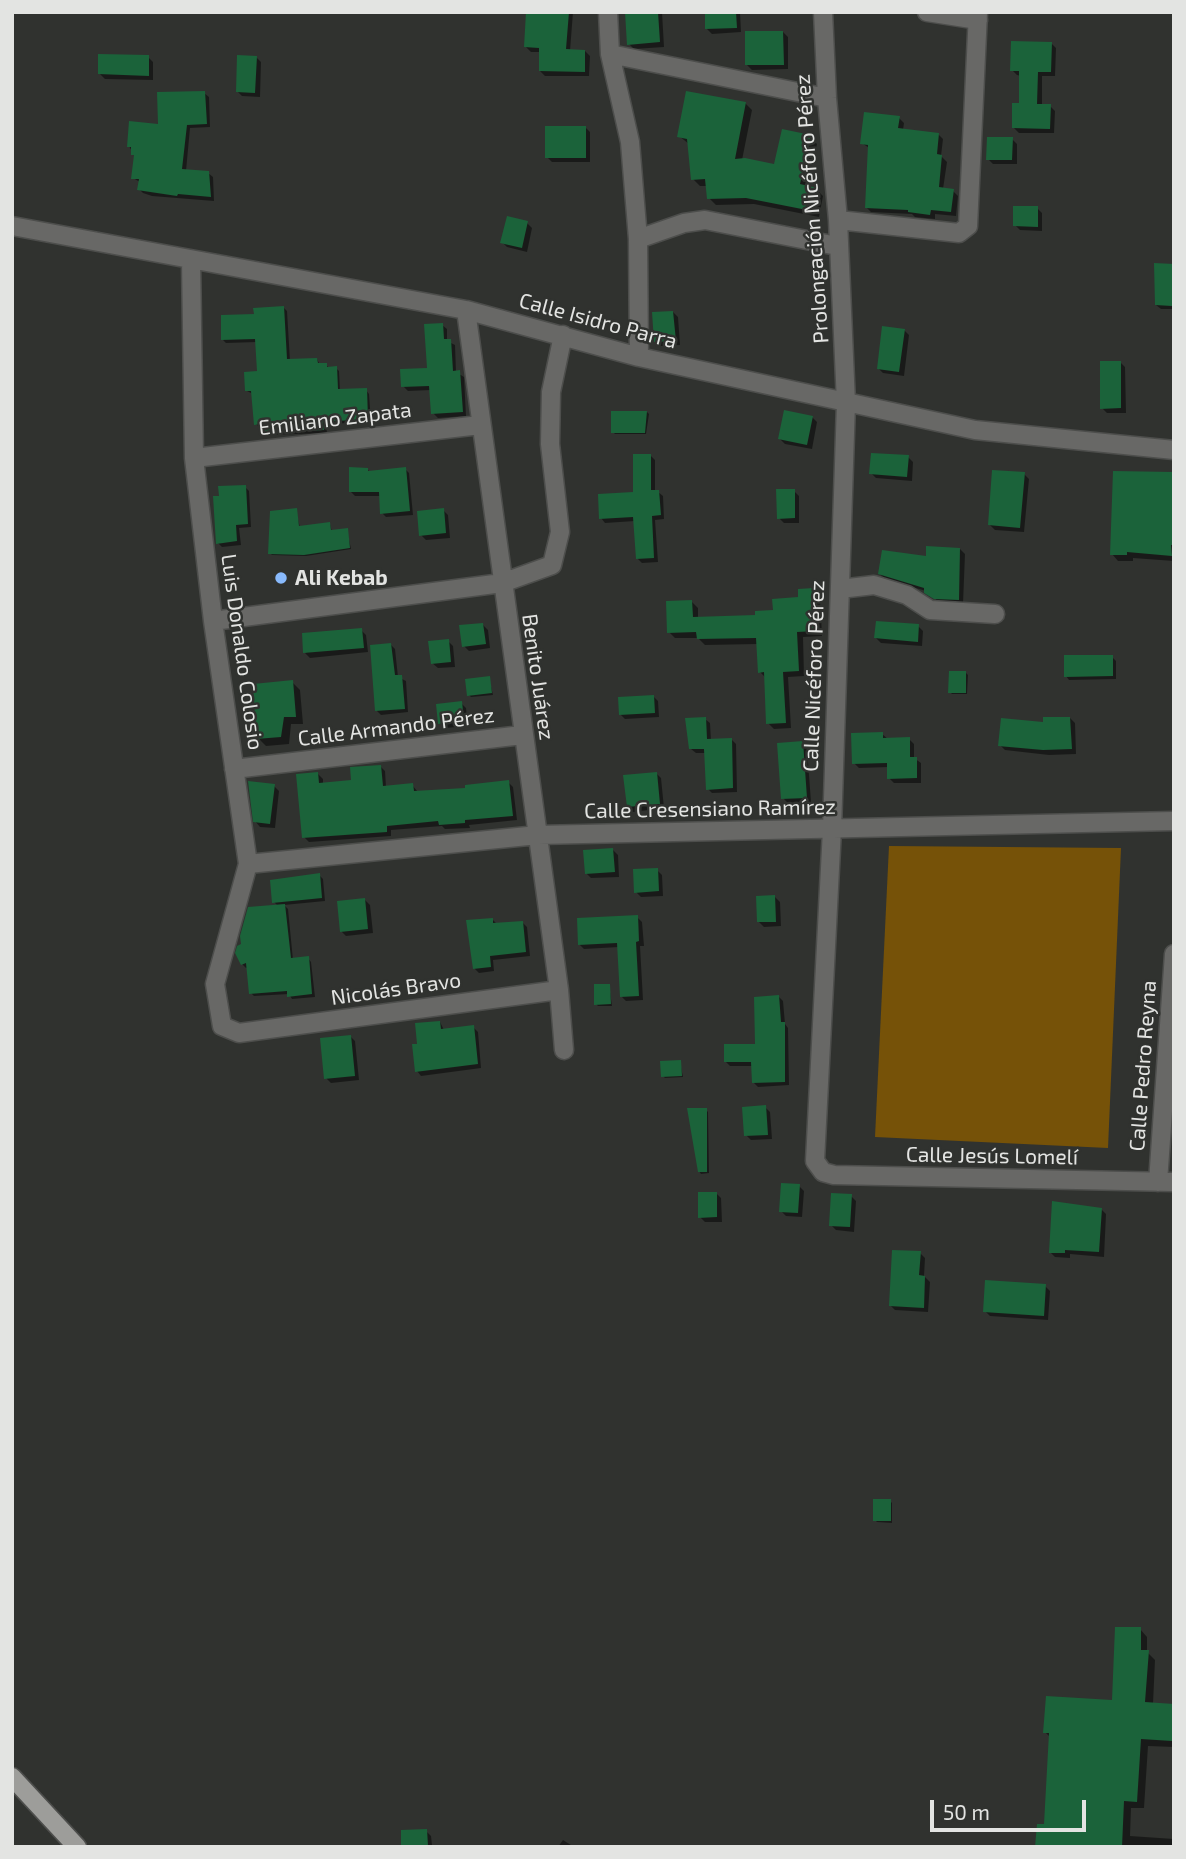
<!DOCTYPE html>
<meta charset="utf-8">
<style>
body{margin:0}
#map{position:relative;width:1186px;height:1859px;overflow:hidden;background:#30322f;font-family:"Exo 2",sans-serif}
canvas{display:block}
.frame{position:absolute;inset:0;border:14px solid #e3e4e2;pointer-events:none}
.scale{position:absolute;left:930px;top:1800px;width:156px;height:32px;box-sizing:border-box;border:4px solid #e3e4e2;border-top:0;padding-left:9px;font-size:21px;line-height:24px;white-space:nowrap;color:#e3e4e2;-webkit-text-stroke:5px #30322f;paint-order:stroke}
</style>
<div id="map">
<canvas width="1186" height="1859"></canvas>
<div class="frame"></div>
<div class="scale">50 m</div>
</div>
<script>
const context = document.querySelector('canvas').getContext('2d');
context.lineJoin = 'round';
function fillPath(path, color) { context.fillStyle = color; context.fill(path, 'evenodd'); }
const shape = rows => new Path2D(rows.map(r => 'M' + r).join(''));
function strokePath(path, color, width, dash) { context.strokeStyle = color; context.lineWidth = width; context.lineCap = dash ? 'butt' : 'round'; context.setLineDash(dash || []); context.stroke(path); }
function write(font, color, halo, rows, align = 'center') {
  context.font = font + ' "Exo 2",sans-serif'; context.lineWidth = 5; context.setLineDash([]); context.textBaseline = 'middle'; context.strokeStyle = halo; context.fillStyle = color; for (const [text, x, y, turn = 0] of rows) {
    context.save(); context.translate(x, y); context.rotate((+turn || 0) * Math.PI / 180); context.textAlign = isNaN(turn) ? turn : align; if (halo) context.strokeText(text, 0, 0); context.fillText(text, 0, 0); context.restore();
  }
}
const green = shape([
 [889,846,1121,848,1108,1148,875,1137]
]);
const shadow = shape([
 [527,12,573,12,570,51,585,51,590,56,589,76,545,76,540,71,541,52,531,52,526,47],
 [626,12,662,12,664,47,634,49,629,44],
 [706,12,740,12,741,32,712,34,707,29],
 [783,32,788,37,788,69,752,70,747,65],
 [1051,43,1056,48,1055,76,1042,76,1042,106,1050,106,1055,111,1054,133,1019,133,1014,128,1021,105,1021,76,1017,75,1012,70],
 [148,57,153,62,153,80,105,79,100,74],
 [256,57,261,62,260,97,242,96,237,91],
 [204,93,209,97,210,127,190,128,186,171,208,173,213,177,214,201,152,196,143,193,139,189,140,182,133,178,135,157,129,146],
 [745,103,752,110,742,160,776,167,810,137,817,144,807,187,816,189,823,196,819,217,754,204,716,205,709,198,708,186,700,186,693,179,689,144,679,136],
 [899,118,904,123,903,130,938,134,943,139,941,156,947,162,943,189,953,191,958,196,956,216,935,214,935,219,915,217,912,214,871,212,866,207,869,148,862,143],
 [585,127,590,132,590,162,552,162,547,157],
 [1012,139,1017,144,1017,164,993,164,988,159],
 [1037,208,1042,213,1042,231,1020,230,1015,225],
 [527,223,532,228,527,252,507,247,502,242],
 [1174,266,1174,309,1161,309,1156,305],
 [284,308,287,311,290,361,317,359,320,365,326,365,330,369,336,368,339,371,340,391,366,390,369,394,371,422,326,424,327,433,266,435,263,427,259,427,256,424,253,394,247,391,259,373,257,342,226,343,223,340,256,315],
 [673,312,678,317,680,345,661,346,656,341],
 [442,325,447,329,447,341,455,345,456,372,464,377,466,416,438,418,433,413,431,390,408,391,403,386,429,370],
 [904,330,909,335,904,376,883,373,878,368],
 [1120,362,1125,367,1126,413,1107,413,1102,408],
 [647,412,649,414,646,434,615,434,613,432],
 [812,417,817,422,812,449,785,444,780,439],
 [650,455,655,460,655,492,658,492,663,496,664,519,655,520,658,562,642,563,637,558,635,521,605,523,601,518,635,493],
 [908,457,913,462,912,481,876,478,871,473],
 [367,469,370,472,405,469,409,473,413,515,386,517,382,513,381,496,355,496,351,492],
 [1174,472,1174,561,1133,558,1133,561,1118,561,1112,554],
 [1024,474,1029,479,1024,532,995,530,990,525],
 [245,487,249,491,251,527,239,528,241,545,222,547,218,543],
 [794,491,799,496,799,523,784,523,779,518],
 [296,510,300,528,330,524,332,532,347,530,351,549,306,556,272,555,270,553],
 [443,510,448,515,450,538,426,540,421,535],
 [960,549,965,554,963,604,940,603,926,591,885,579,880,574],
 [814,590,820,596,822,636,803,637,804,676,788,677,791,728,774,729,768,723,766,678,760,672,758,644,705,645,698,638,675,638,669,632,692,602,698,608,698,618,757,617,775,612],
 [483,625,488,630,490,648,469,651,464,646],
 [918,626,923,631,922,646,881,643,876,638],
 [361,630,366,635,368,652,310,658,305,653],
 [448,641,453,646,455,667,438,668,432,663],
 [391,645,395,649,398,677,406,681,408,712,381,715,377,711],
 [1112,657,1116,661,1116,679,1069,680,1066,676],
 [966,673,968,675,967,694,952,694,950,692],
 [489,678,493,695,471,697,469,695],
 [292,682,300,690,303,724,291,724,289,744,266,746,258,738],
 [653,696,658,701,659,717,625,719,620,714],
 [461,703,466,708,468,726,445,728,440,723],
 [1070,718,1075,723,1076,754,1049,755,1005,750,1000,745,1045,724],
 [705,719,710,723,711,741,732,740,736,744,737,792,712,793,708,789,706,753,696,753,691,749],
 [882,734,888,739,909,739,914,744,914,758,921,763,921,783,894,783,889,778,889,767,859,768,854,763],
 [802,743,807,748,811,802,788,803,783,798],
 [380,766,385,771,386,787,412,785,418,792,467,790,508,782,513,787,517,820,469,825,470,828,445,829,442,826,391,830,391,836,309,842,304,837,318,774,323,779,323,785,353,782],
 [656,773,661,778,664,808,633,812,628,807],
 [274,786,279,791,275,828,260,827,255,821],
 [613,850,618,855,619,877,591,878,586,873],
 [657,870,662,875,663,896,641,897,636,892],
 [319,875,323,879,325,901,284,905,288,909,293,960,308,958,311,962,315,997,292,999,289,994,254,996,251,993,248,967,246,968,242,964,278,906,274,902],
 [775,897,780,902,781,926,764,927,759,922],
 [365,900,370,905,373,933,346,936,341,931],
 [637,917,642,922,644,946,640,946,643,1000,626,1001,621,996,619,947,584,949,579,944],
 [492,919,498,925,522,922,527,927,530,956,493,960,494,971,479,973,474,968],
 [609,985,612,1006,598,1006,596,1004],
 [779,997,783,1001,785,1024,788,1028,789,1085,758,1087,754,1083,753,1066,730,1066,726,1062,757,1046],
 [440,1022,444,1030,473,1027,478,1032,481,1068,421,1076,417,1071,419,1046],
 [350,1036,355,1041,359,1080,331,1083,326,1078],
 [680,1062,683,1077,665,1078,663,1076],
 [765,1107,770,1112,772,1139,751,1140,746,1135],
 [706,1110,708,1112,709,1173,701,1174,699,1171],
 [799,1186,804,1191,802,1217,786,1216,781,1211],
 [716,1193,721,1198,722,1222,705,1222,700,1217],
 [851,1196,856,1201,854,1232,836,1230,831,1225],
 [1101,1209,1106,1214,1104,1257,1070,1254,1070,1258,1055,1257,1050,1252],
 [920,1253,925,1258,924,1276,930,1282,928,1312,895,1310,890,1305],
 [1045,1286,1050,1291,1048,1320,990,1316,985,1311],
 [890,1501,892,1503,892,1523,877,1522,875,1520],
 [1140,1629,1147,1637,1147,1652,1155,1660,1153,1704,1174,1706,1174,1747,1148,1746,1144,1808,1131,1808,1130,1836,1174,1839,1174,1847,1037,1847,1045,1826,1051,1738,1045,1732,1114,1702],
 [426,1831,431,1836,432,1845,466,1847,403,1847,402,1832],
 [563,1840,574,1847,558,1847]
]);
const building = shape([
 [526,12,569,12,566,49,585,50,585,72,539,71,539,48,524,47],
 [625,12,658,12,660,42,627,45],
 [705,12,736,12,737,28,705,29],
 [745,31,783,31,784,65,745,65],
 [1011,41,1052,42,1051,72,1038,72,1037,104,1051,104,1050,129,1012,128,1012,103,1019,103,1019,71,1010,71],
 [98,54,149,55,149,76,98,74],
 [237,55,257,56,255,93,236,92],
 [205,91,207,124,187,125,182,169,209,171,211,197,178,194,177,196,137,190,139,179,131,179,134,155,131,155,131,147,127,147,129,121,158,124,157,92],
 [686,91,746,102,735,159,745,158,774,164,782,129,811,135,800,184,817,188,812,211,746,198,707,199,705,179,691,180,687,139,677,137],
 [864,112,900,116,898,128,939,133,937,154,942,155,939,187,954,189,951,212,931,210,930,215,908,212,908,210,865,208,868,145,860,144],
 [545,126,586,126,586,158,545,158],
 [987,137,1013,137,1012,160,986,160],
 [1013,206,1038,206,1038,227,1013,226],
 [507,216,528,221,522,248,500,243],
 [1154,263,1174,264,1172,306,1155,305],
 [284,306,287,359,317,358,318,363,327,363,327,367,337,366,338,389,367,388,368,419,323,422,324,430,288,432,261,432,261,424,254,425,251,391,245,391,244,372,257,371,255,339,221,340,221,315,254,314,253,308],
 [673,311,676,341,654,342,652,312],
 [443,323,444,339,451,339,453,371,460,370,463,412,431,414,429,386,401,387,400,369,427,368,424,324],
 [882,326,905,329,899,372,877,369],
 [1100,361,1121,361,1121,408,1100,409],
 [784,410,813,416,807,445,778,439],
 [611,411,647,411,645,433,611,433],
 [871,453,909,455,907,477,869,474],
 [633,454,651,454,651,490,659,490,661,515,652,516,654,558,636,559,633,517,599,519,598,494,633,492],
 [349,467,368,468,368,471,406,467,410,511,380,514,379,492,349,492],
 [992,470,1025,472,1020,528,988,525],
 [1113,471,1174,472,1174,545,1171,545,1172,556,1127,552,1127,555,1110,555],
 [246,485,248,524,236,525,237,541,216,544,213,496,219,496,218,486],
 [776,489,795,489,795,518,777,519],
 [297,508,299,526,330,522,331,530,348,528,350,548,304,555,268,554,270,511],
 [444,508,446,533,419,536,417,511],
 [926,546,960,548,959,600,934,599,924,593,924,588,878,574,882,550,926,556],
 [814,588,816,631,797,632,799,671,783,672,786,723,766,724,764,672,758,673,756,638,697,639,696,632,667,633,666,601,692,600,693,617,755,615,755,611,773,610,772,599,798,597,798,589],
 [876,621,919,624,918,642,874,638],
 [483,623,486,644,462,647,459,625],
 [362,628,364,648,303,653,302,633],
 [449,639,451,662,431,664,428,641],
 [391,643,395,675,402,675,405,709,375,711,370,645],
 [1064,655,1113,655,1113,676,1064,677],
 [949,671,966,671,966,693,948,693],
 [490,676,492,693,467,696,465,679],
 [293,680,296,717,284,717,281,737,256,739,253,684],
 [654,695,655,713,619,715,618,697],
 [462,701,464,721,438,724,436,704],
 [706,717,707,739,732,738,733,788,706,790,704,749,689,749,685,718],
 [1043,717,1070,717,1072,749,1043,750,998,746,1001,718,1043,722],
 [883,732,883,738,910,737,910,757,917,757,917,778,887,779,887,763,852,764,851,733],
 [803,741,807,798,781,799,777,743],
 [381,765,383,786,413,783,414,791,465,788,465,785,509,780,513,816,465,820,465,823,439,825,438,821,387,826,387,832,302,838,296,774,318,772,319,783,351,780,350,767],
 [657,772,660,804,627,807,623,775],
 [248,781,275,784,270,824,253,822],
 [613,848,615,872,585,874,583,850],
 [658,868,659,891,634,893,633,869],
 [320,873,322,898,272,903,270,880],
 [775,895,776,922,757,922,756,896],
 [365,898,368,929,340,932,337,901],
 [285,904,291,958,309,956,312,994,287,997,287,991,249,994,246,963,241,965,235,953,237,946,241,944,240,936,248,907],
 [638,915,639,941,636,942,639,996,620,997,617,943,578,945,577,918],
 [493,918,493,923,523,921,526,952,490,956,491,967,473,969,466,920],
 [594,984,610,984,611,1004,594,1005],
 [779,995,781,1022,785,1022,785,1082,752,1083,751,1062,724,1062,724,1044,755,1044,754,997],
 [440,1021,441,1029,474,1025,478,1064,415,1072,412,1044,417,1044,415,1023],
 [351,1035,355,1076,324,1079,320,1038],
 [681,1060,682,1076,661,1077,660,1061],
 [766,1105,768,1135,744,1136,742,1107],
 [687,1108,707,1108,707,1172,698,1172],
 [781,1183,800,1184,798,1213,779,1212],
 [698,1192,717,1192,717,1217,698,1218],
 [831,1193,852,1194,850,1227,829,1226],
 [1052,1201,1102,1208,1099,1252,1065,1250,1065,1253,1049,1253],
 [892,1250,921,1251,919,1275,925,1276,924,1308,889,1306],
 [985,1280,1046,1284,1044,1316,983,1312],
 [873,1499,891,1499,891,1521,873,1521],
 [1115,1627,1141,1627,1141,1650,1149,1650,1145,1702,1174,1704,1172,1741,1141,1739,1137,1802,1124,1801,1122,1847,1035,1847,1037,1824,1044,1824,1049,1733,1043,1733,1046,1696,1112,1700],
 [427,1829,428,1846,401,1846,401,1830]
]);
const minor = shape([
 [608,12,610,54,630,142,638,239,639,357],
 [823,12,827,98,838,220,846,403,832,829,815,1161,823,1172,834,1175,1174,1182],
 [927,12,978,20],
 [610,54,827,98],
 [838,220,959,233,968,226,978,12],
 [12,226,466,310,639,357,975,430,1174,450],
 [638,239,684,223,705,220,837,246],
 [191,261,194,458,213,621,248,864,215,984,222,1026,239,1033,559,990],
 [466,310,559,990,564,1050],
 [194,458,480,425],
 [840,589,874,585,907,595,930,610,995,614],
 [213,621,502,583,552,565,560,532,550,444,551,392,563,335],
 [234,769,522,735],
 [248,864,538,835,1174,821],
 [1158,1182,1174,954]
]);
const major = shape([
 [12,1777,77,1847]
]);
const markers = [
 [281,578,7,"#89bafc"]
];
const streetNames = [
 ["Prolongación Nicéforo Pérez",812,209,-94],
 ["Calle Isidro Parra",598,321,15],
 ["Emiliano Zapata",335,419,-7],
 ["Luis Donaldo Colosio",242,652,82],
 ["Calle Nicéforo Pérez",814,676,-88],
 ["Benito Juárez",538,677,82],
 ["Calle Armando Pérez",396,727,-7],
 ["Calle Cresensiano Ramírez",710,809,-1],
 ["Nicolás Bravo",396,989,-8],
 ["Calle Pedro Reyna",1143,1066,-86],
 ["Calle Jesús Lomelí",992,1156,1]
];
const poiNames = [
 ["Ali Kebab",295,578]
];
fillPath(green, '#765208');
fillPath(shadow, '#0007');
fillPath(building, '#1b633a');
strokePath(minor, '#4d4e4c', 21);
strokePath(major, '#4d4e4c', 21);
strokePath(minor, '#686866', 18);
strokePath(major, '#9d9d9a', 18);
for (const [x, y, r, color] of markers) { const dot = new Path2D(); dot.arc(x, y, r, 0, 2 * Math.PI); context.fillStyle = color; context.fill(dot); strokePath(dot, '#30322f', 2.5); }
write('21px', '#e3e4e2', '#30322f', streetNames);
write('bold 21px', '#e3e4e2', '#30322f', poiNames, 'left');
</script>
